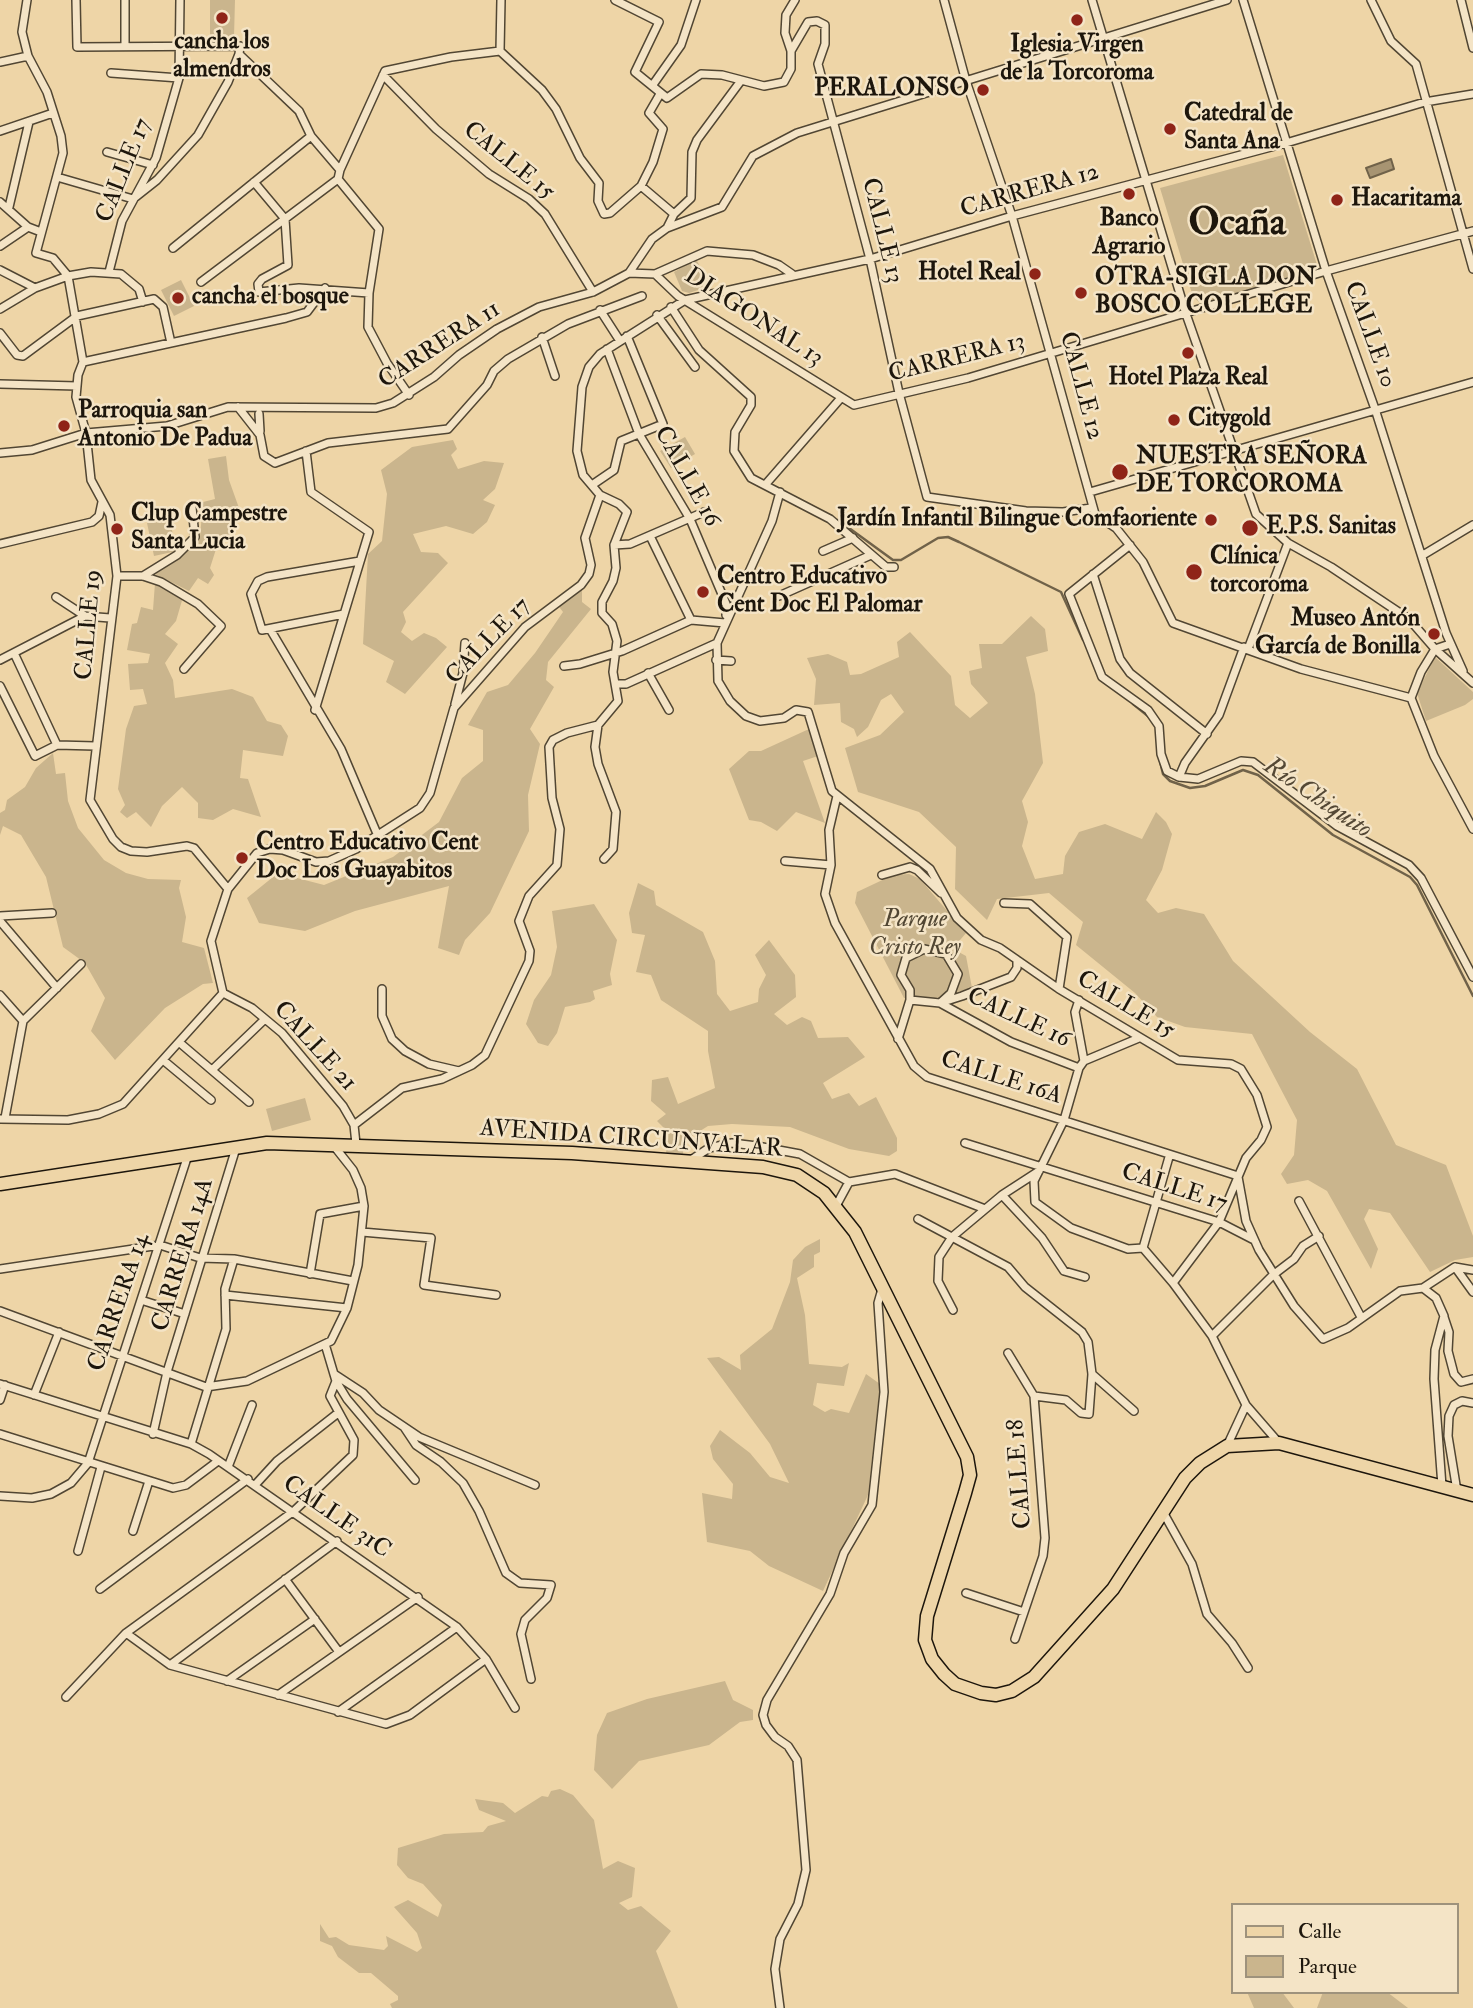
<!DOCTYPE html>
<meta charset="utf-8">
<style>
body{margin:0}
#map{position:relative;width:1473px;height:2008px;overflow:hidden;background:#eed5a7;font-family:"IM FELL Double Pica",serif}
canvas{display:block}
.legend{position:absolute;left:1231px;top:1903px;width:228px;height:91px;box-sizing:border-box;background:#f4e4c6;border:2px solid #9e927c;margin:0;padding:9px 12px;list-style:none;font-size:21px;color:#1d160c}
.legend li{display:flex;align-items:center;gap:14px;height:35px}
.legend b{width:35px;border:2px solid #9e927c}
</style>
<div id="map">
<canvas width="1473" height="2008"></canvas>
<ul class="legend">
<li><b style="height:9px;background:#eed5a7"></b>Calle</li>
<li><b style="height:19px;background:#cab58d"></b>Parque</li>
</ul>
</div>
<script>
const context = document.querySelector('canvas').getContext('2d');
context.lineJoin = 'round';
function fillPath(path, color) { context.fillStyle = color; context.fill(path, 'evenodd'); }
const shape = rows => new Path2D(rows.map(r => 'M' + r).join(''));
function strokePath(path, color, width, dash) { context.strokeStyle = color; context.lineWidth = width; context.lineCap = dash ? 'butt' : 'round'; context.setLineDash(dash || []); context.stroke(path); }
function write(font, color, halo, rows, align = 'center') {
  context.font = font + ' "IM FELL Double Pica",serif'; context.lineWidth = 5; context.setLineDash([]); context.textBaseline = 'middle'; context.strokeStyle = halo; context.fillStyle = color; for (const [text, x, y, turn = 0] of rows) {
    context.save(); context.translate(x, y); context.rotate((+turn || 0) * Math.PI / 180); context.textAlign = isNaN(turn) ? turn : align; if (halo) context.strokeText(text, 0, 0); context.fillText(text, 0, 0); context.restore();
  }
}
const green = shape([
 [210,0,235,0,234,37,210,37],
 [1283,155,1318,268,1208,303,1199,302,1193,297,1160,188],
 [696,259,710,286,689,293,682,291,674,272],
 [181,280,194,306,174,316,161,290],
 [685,437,695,454,671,468,660,451],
 [453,440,457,449,451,455,458,469,484,461,504,463,495,489,483,500,495,505,487,522,473,534,446,526,413,534,421,552,438,553,448,563,403,612,406,622,401,632,412,641,424,633,436,638,447,647,405,694,386,682,394,661,363,644,368,554,382,541,387,494,381,470,412,447],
 [226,456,229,480,239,508,229,525,235,533,217,546,210,568,214,575,208,584,198,578,189,591,155,574,178,559,200,537,203,502,215,499,208,459],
 [169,518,177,551,154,556,147,523],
 [155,583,183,597,176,621,165,634,178,644,165,663,173,680,175,698,232,689,253,697,267,721,281,725,288,736,283,756,243,750,240,778,248,779,261,817,233,809,213,820,198,818,198,803,182,787,162,806,151,827,136,812,127,818,120,812,125,805,118,789,126,729,134,706,147,704,143,689,130,690,128,664,148,663,150,654,127,650,132,624,137,623,141,607,153,610],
 [582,587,582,602,591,609,548,662,546,680,554,687,530,729,540,744,528,795,529,831,490,913,465,940,459,955,438,948,449,886,355,911,305,931,259,923,247,898,278,873,324,885,393,857,439,822,462,778,483,761,483,730,468,725,487,692,508,685,535,653,563,612,557,604],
 [1031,616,1045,629,1048,651,1026,657,1035,694,1043,763,1022,801,1028,822,1022,846,1035,879,1063,874,1065,856,1079,832,1105,824,1142,839,1156,812,1166,822,1172,834,1162,870,1146,900,1158,913,1176,908,1204,914,1233,961,1310,1032,1357,1069,1396,1145,1446,1165,1473,1236,1473,1257,1455,1260,1430,1272,1390,1213,1369,1209,1364,1219,1378,1249,1371,1269,1327,1191,1308,1180,1287,1184,1281,1174,1294,1155,1297,1120,1252,1034,1185,1027,1157,1017,1135,993,1076,945,1083,922,1049,893,997,899,987,920,955,889,956,847,919,812,858,792,845,748,880,735,904,712,891,694,881,700,868,727,857,737,854,729,841,722,840,703,814,705,816,679,807,658,828,654,847,662,850,675,861,674,899,657,897,642,910,632,951,676,955,705,970,718,988,703,971,684,969,671,982,668,979,644,1002,644],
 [1435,657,1473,692,1473,699,1465,705,1426,721,1417,693],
 [809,729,818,756,803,761,825,823,796,812,777,831,761,822,749,820,729,769,749,751,761,751],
 [53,753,56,774,65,773,68,801,78,828,104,860,126,873,148,879,181,880,179,888,186,917,182,942,204,948,213,983,203,984,165,1008,115,1060,91,1031,105,998,85,963,63,947,46,877,21,835,3,826,0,835,0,813,5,810,7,800,25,787,36,768],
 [909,874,920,879,966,933,955,946,955,950,966,956,972,988,931,999,904,998,855,903,857,892,893,875],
 [638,883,654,891,656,905,703,932,715,961,717,994,730,1011,758,1002,759,989,766,975,755,955,769,940,795,975,796,997,774,1014,787,1025,802,1017,811,1021,818,1038,848,1037,865,1057,823,1083,832,1099,849,1093,859,1106,876,1097,897,1138,897,1151,889,1156,849,1149,790,1127,732,1124,708,1126,684,1141,683,1154,666,1153,667,1145,662,1139,666,1130,657,1121,666,1114,651,1101,652,1080,668,1077,678,1104,715,1088,708,1051,708,1031,661,1000,651,975,636,972,645,935,632,933,629,913],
 [594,904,617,940,610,974,612,985,593,991,595,999,590,1002,565,1007,557,1033,548,1046,538,1043,526,1024,534,1000,551,975,557,947,552,911],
 [305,1098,311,1120,272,1131,266,1109],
 [820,1239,820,1252,814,1255,814,1267,797,1278,805,1315,809,1364,842,1367,849,1363,844,1386,817,1383,813,1405,825,1412,831,1409,849,1413,866,1374,880,1384,868,1495,823,1591,769,1566,750,1551,707,1542,702,1493,732,1499,733,1484,713,1459,710,1446,720,1430,750,1453,770,1477,789,1483,770,1444,707,1358,719,1357,741,1370,740,1355,772,1329,790,1282,793,1260,805,1247],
 [725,1681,733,1700,753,1710,753,1720,740,1722,709,1745,639,1761,612,1789,594,1770,597,1735,607,1713,647,1699],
 [560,1789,573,1795,594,1820,603,1869,618,1861,635,1868,632,1897,619,1903,628,1910,641,1906,671,1931,656,1951,678,2008,392,2008,390,2004,398,2000,398,1996,371,1973,359,1973,338,1957,332,1946,320,1941,320,1924,329,1938,336,1937,349,1945,384,1950,388,1946,386,1936,417,1952,422,1948,417,1933,394,1907,408,1900,438,1917,442,1905,423,1884,408,1878,397,1865,398,1848,444,1834,483,1832,488,1826,506,1821,479,1810,475,1799,503,1803,515,1813,542,1796,548,1797,551,1791],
 [1247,1992,1282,1992,1294,2008,1254,2008],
 [1323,1992,1387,1992,1408,2008,1317,2008]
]);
const water = shape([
 [1391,159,1394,169,1370,178,1366,168,1391,159]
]);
const stream = shape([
 [838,520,893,560,901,560,938,538,948,537,959,542,1061,592,1083,640],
 [1133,704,1149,717],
 [1159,757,1163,774,1170,781,1190,788,1205,786,1243,770,1258,775,1333,835,1410,877,1417,885,1473,996]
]);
const street = shape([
 [27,0,22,32,28,56,47,92,61,136,63,153,36,253,53,258,68,276,83,362],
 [76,0,77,47,240,46,239,54,299,111,311,136,340,170,338,179,379,229,369,293,368,327,387,363,409,395],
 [125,0,125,46],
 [615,0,659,22,635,72,667,98,701,74,722,75,764,86,784,82,791,69,791,51,785,33,786,15,795,0],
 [944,0,966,81,1012,216,1095,514,1116,528,1143,562,1173,623,1301,669,1411,698],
 [1092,0,1186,314,1256,514,1288,543,1331,567,1409,619,1435,649,1473,683],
 [1243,0,1326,271,1375,409,1446,633,1463,671],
 [1371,0,1391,41,1416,64,1473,269],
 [1461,0,1473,48],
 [500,51,542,90,556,109,580,158,599,183,598,201,604,214,610,213,641,186,653,162,663,129,649,113,660,94],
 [500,51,501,0],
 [791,51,808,22,817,21,825,25,825,44,818,64,870,259,899,393,927,497,1026,511,1063,512,1091,508],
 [0,62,28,56],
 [111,73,179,78],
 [383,75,436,129,489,174,529,199,545,214,593,292],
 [652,86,681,45,696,0],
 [0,131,53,113],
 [107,152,153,165],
 [340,170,385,71,451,57,500,51],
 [57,177,133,199,157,180,198,135,228,82,239,54],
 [254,182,285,219,288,265,262,279,258,284,259,292,299,288,369,293],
 [641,186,674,214],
 [0,202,28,227,41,232],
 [9,207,29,122],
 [667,228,722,207,753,156,797,133,1227,0],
 [0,246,28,227],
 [173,248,311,136],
 [0,270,35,288],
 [109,272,122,221,156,158,179,78,180,0],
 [629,273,655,274,678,296,854,405,968,378,1326,271,1473,231],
 [655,274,707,251,753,255,779,265,792,274],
 [201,282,338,179],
 [671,307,699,350,751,397,751,405,735,432,734,451,751,478,830,519,886,567,894,567],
 [0,309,35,288,68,276,91,272,121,274,139,289,143,302],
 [600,310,620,341],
 [657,315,695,367],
 [0,333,17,355,23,356,77,316,154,299,163,307,171,343],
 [542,337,555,376],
 [607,349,639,434,690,519,727,606,726,615],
 [83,362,78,375,76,397,86,433,91,480,110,515,117,576,90,800,113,839,121,847,131,851,147,852,187,846,194,848,228,889],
 [83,362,286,318,307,312,325,288],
 [0,384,77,386],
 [238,407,260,435,264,456,275,463,328,443,448,429,487,385,494,371,508,359,568,324,642,296],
 [259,414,260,431],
 [306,451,311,492,369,532,315,710],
 [0,453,32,450,86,433,167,426,228,407,376,408,393,403,434,377,459,355,497,329,539,307,593,292,629,273,652,239,667,228,674,214,691,198,692,152,697,140,740,82],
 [592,485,614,470,621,441,663,424,627,336],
 [765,485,840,399],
 [780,492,772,521,717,643,718,681,730,701,746,716,760,721,784,718,796,710,808,712,832,791,930,869,957,918,981,940,1000,948,1059,989,1178,1060,1231,1064,1241,1069,1257,1095,1267,1127,1261,1140,1246,1158,1219,1222,1173,1283],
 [1090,492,1473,382],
 [650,536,691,620],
 [0,544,92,522,99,516,102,502],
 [614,545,630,544,704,512],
 [1130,545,1069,594,1102,677,1148,710,1159,726,1161,754,1167,771,1179,777,1198,779,1241,761,1253,762,1337,826,1409,865,1421,878,1473,977],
 [823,551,853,538],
 [1423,555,1473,525],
 [1093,574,1120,659,1130,673,1207,734],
 [117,576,143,576,161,582,198,604,221,626,184,669],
 [143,576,177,555,195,537,192,507],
 [779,596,871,555],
 [56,597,85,616],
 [344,614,262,630,251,594,258,581,267,577,360,561],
 [270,629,341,749,378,836],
 [1248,649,1288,543],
 [14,653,57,745],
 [0,660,85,616,110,618],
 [716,660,731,661],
 [564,666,580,664,622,651,691,620,725,623],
 [648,673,669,710],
 [616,684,626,684,717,643],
 [0,686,35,756,57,745,95,746],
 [1411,698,1434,756,1473,829],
 [1411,698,1421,672,1435,649,1450,644],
 [455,704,463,673,465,643],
 [598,725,595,747,598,764,616,812,613,849,604,859],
 [1179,777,1185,763,1219,715,1244,647],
 [837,796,829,830,831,865,825,894,835,923,914,1066,927,1077,1238,1176],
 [785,861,831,865],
 [882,875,910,867,917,870,941,893],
 [1004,903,1030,904,1067,937,1059,989],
 [0,916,52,913],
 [0,921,57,988],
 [382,989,382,1016,392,1039,405,1051,429,1064,459,1071],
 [223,993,252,1008,282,1033,343,1106,354,1125,356,1144],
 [0,995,23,1021],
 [910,1000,940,1003,962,996,1011,977,1017,968,1017,960],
 [1079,1000,1075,1012,1084,1061],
 [940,1003,1011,1042,1079,1068],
 [23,1021,81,964],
 [1139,1038,1084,1061,1079,1068,1064,1120,1034,1181,1035,1202,1071,1228,1128,1249,1143,1248,1173,1283,1212,1336,1246,1405,1227,1446],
 [898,1039,910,1000,910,990,901,975,906,958,924,949,946,954,958,974,951,993,940,1003],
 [180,1043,249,1102],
 [163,1060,211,1100],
 [213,1069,265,1019],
 [5,1118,23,1021],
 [0,1119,68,1120,99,1114,123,1104,223,993,211,941,228,889,257,853,270,849,283,850,316,862,329,861,356,849,420,808,430,793,454,708,525,627,581,585,589,574,591,565,585,538,600,495],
 [354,1125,402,1088,442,1079,472,1065,485,1055,529,961,530,951,519,921,529,896,557,865,560,829,552,798,549,747,553,740,567,733,598,725,618,701,613,672,617,641,612,624,602,613,602,602,613,581,616,568,614,545,627,512,619,504,600,495,583,475,577,451,582,387,589,367,600,354,685,300,870,259,1012,216,1286,143,1425,102,1473,94],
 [965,1143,1219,1222,1254,1240],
 [691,1160,709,1148,732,1143,757,1146,800,1154,849,1182],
 [1238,1177,1246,1221,1259,1250,1294,1306,1323,1339,1348,1328,1400,1291,1423,1288,1436,1298,1444,1316,1435,1350,1434,1379,1442,1486],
 [849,1182,895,1174,985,1209],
 [1002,1195,1042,1238,1064,1271,1085,1277],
 [1299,1201,1361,1317],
 [836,1206,849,1182],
 [918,1219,1008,1267,1025,1287,1082,1332,1088,1342,1092,1374,1089,1414,1081,1413,1066,1400,1034,1396],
 [362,1232,431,1238,424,1285,496,1295],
 [1143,1248,1169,1157],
 [1455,1267,1473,1292],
 [0,1269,160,1245,200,1258,234,1259,353,1281],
 [310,1274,320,1214,364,1206],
 [1423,1288,1455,1267,1473,1270],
 [225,1295,347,1308],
 [141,1300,185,1314],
 [953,1310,938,1281,939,1257,952,1237,1002,1195,1039,1171],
 [0,1311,206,1387,247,1381,331,1341,347,1308,358,1265,364,1206,361,1188,353,1170,334,1146],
 [1444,1317,1449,1332,1448,1351,1454,1374,1461,1382,1473,1379],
 [1212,1336,1273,1275,1294,1259,1303,1246,1319,1236],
 [325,1344,336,1381,347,1399,415,1480],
 [1008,1353,1034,1396,1045,1538,1043,1556,1015,1639],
 [334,1374,363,1393,379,1410,419,1437,535,1485],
 [1092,1374,1134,1411],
 [0,1384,191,1444,209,1454,457,1627,486,1659,515,1708],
 [34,1395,59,1332],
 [0,1400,5,1385],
 [1246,1405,1279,1443],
 [404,1427,416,1445,441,1462,463,1483,479,1511,506,1573,520,1583,551,1585,547,1598,525,1620,521,1634,531,1679],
 [0,1434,173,1488,186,1485,218,1461],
 [153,1434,167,1372,236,1148],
 [191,1444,226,1329,225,1289,234,1259],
 [228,1467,252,1405],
 [255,1485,277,1461,338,1413],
 [1457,1491,1448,1436,1449,1416,1454,1405,1462,1401,1473,1403],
 [0,1496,32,1498,51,1494,71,1483,88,1463,188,1155],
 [1163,1512,1192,1564,1207,1614,1232,1643,1248,1668],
 [133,1531,149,1481],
 [78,1551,101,1467],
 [285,1579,339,1652],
 [100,1589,248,1479],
 [966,1593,1024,1612],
 [126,1633,170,1665,386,1724,410,1715,486,1659],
 [170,1665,337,1541],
 [227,1681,315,1619],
 [278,1695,418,1597],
 [66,1697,126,1633,294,1511,353,1455,354,1440,330,1396,336,1381],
 [338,1712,457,1627],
 [780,2008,775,1969,780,1939,798,1904,806,1870,797,1760,788,1746,775,1737,766,1725,763,1715,767,1700,830,1594,844,1553,872,1505,884,1392,878,1303,882,1289]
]);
const primary = shape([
 [0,1184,267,1143,572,1153,763,1167,797,1175,824,1193,855,1232,967,1457,970,1475,965,1493,927,1616,925,1640,932,1659,944,1674,955,1684,981,1693,996,1695,1012,1691,1034,1677,1113,1589,1185,1478,1200,1463,1227,1446,1279,1443,1473,1495]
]);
const markers = [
 [222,18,7,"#8f2418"],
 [1077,20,7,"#8f2418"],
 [983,90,7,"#8f2418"],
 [1170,129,7,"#8f2418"],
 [1129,194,7,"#8f2418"],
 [1337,200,7,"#8f2418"],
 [1035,274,7,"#8f2418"],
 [1081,293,7,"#8f2418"],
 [178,298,7,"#8f2418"],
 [1188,353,7,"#8f2418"],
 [1174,420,7,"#8f2418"],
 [64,426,7,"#8f2418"],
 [1120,472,9,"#8f2418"],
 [1211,520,7,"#8f2418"],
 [1250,528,9,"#8f2418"],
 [117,529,7,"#8f2418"],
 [1194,572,9,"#8f2418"],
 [703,592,7,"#8f2418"],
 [1434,634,7,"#8f2418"],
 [242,858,7,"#8f2418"]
];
const poiNames = [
 ["cancha los",222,43,"center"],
 ["almendros",222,71,"center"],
 ["Iglesia Virgen",1077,46,"center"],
 ["de la Torcoroma",1077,74,"center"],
 ["PERALONSO",969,90,"right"],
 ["Catedral de",1184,115],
 ["Santa Ana",1184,143],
 ["Hacaritama",1351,200],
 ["Banco",1129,220,"center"],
 ["Agrario",1129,248,"center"],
 ["Hotel Real",1021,274,"right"],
 ["OTRA-SIGLA DON",1095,279],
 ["BOSCO COLLEGE",1095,307],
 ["cancha el bosque",192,298],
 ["Hotel Plaza Real",1188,379,"center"],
 ["Parroquia san",78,412],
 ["Antonio De Padua",78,440],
 ["Citygold",1188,420],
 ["NUESTRA SEÑORA",1136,458],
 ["DE TORCOROMA",1136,486],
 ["Clup Campestre",131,515],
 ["Santa Lucia",131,543],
 ["Jardín Infantil Bilingue Comfaoriente",1197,520,"right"],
 ["E.P.S. Sanitas",1266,528],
 ["Clínica",1210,558],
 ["torcoroma",1210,586],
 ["Centro Educativo",717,578],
 ["Cent Doc El Palomar",717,606],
 ["Museo Antón",1420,620,"right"],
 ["García de Bonilla",1420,648,"right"],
 ["Centro Educativo Cent",256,844],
 ["Doc Los Guayabitos",256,872]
];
const streetNames = [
 ["CALLE 15",508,162,39],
 ["CALLE 17",125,171,-68],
 ["CARRERA 12",1030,192,-16],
 ["CALLE 13",881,231,76],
 ["DIAGONAL 13",753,318,33],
 ["CALLE 10",1369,335,70],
 ["CARRERA 11",440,346,-33],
 ["CARRERA 13",957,359,-14],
 ["CALLE 12",1080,386,75],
 ["CALLE 16",686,477,61],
 ["CALLE 19",90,625,-85],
 ["CALLE 17",489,642,-46],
 ["CALLE 15",1125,1006,31],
 ["CALLE 16",1018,1019,25],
 ["CALLE 21",314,1047,48],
 ["CALLE 16A",1001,1079,18],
 ["AVENIDA CIRCUNVALAR",631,1140,4],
 ["CALLE 17",1174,1189,18],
 ["CARRERA 14A",184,1255,-73],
 ["CARRERA 14",120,1303,-71],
 ["CALLE 18",1021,1474,-94],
 ["CALLE 31C",336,1518,35]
];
const parkNames = [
 ["Parque",915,921],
 ["Cristo Rey",915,949]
];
const waterNames = [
 ["Río Chiquito",1317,799,34]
];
const townNames = [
 ["Ocaña",1237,226]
];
fillPath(green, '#cab58d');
fillPath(water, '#a79472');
strokePath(water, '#706249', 2);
strokePath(stream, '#706249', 2.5);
strokePath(street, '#514633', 10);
strokePath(primary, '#1d160c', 15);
strokePath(street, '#f4e4c6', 7);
strokePath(primary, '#eed5a7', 12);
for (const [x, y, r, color] of markers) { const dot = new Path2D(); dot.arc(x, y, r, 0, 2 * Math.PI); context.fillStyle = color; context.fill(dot); strokePath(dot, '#f4e4c6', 2.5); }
write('bold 24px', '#1d160c', '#f4e4c6', poiNames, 'left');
write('24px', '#1d160c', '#f4e4c6', streetNames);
write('italic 24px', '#514633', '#f4e4c6', parkNames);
write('italic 26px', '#544835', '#f4e4c6', waterNames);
write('bold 38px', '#1d160c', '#f4e4c6', townNames);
</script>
